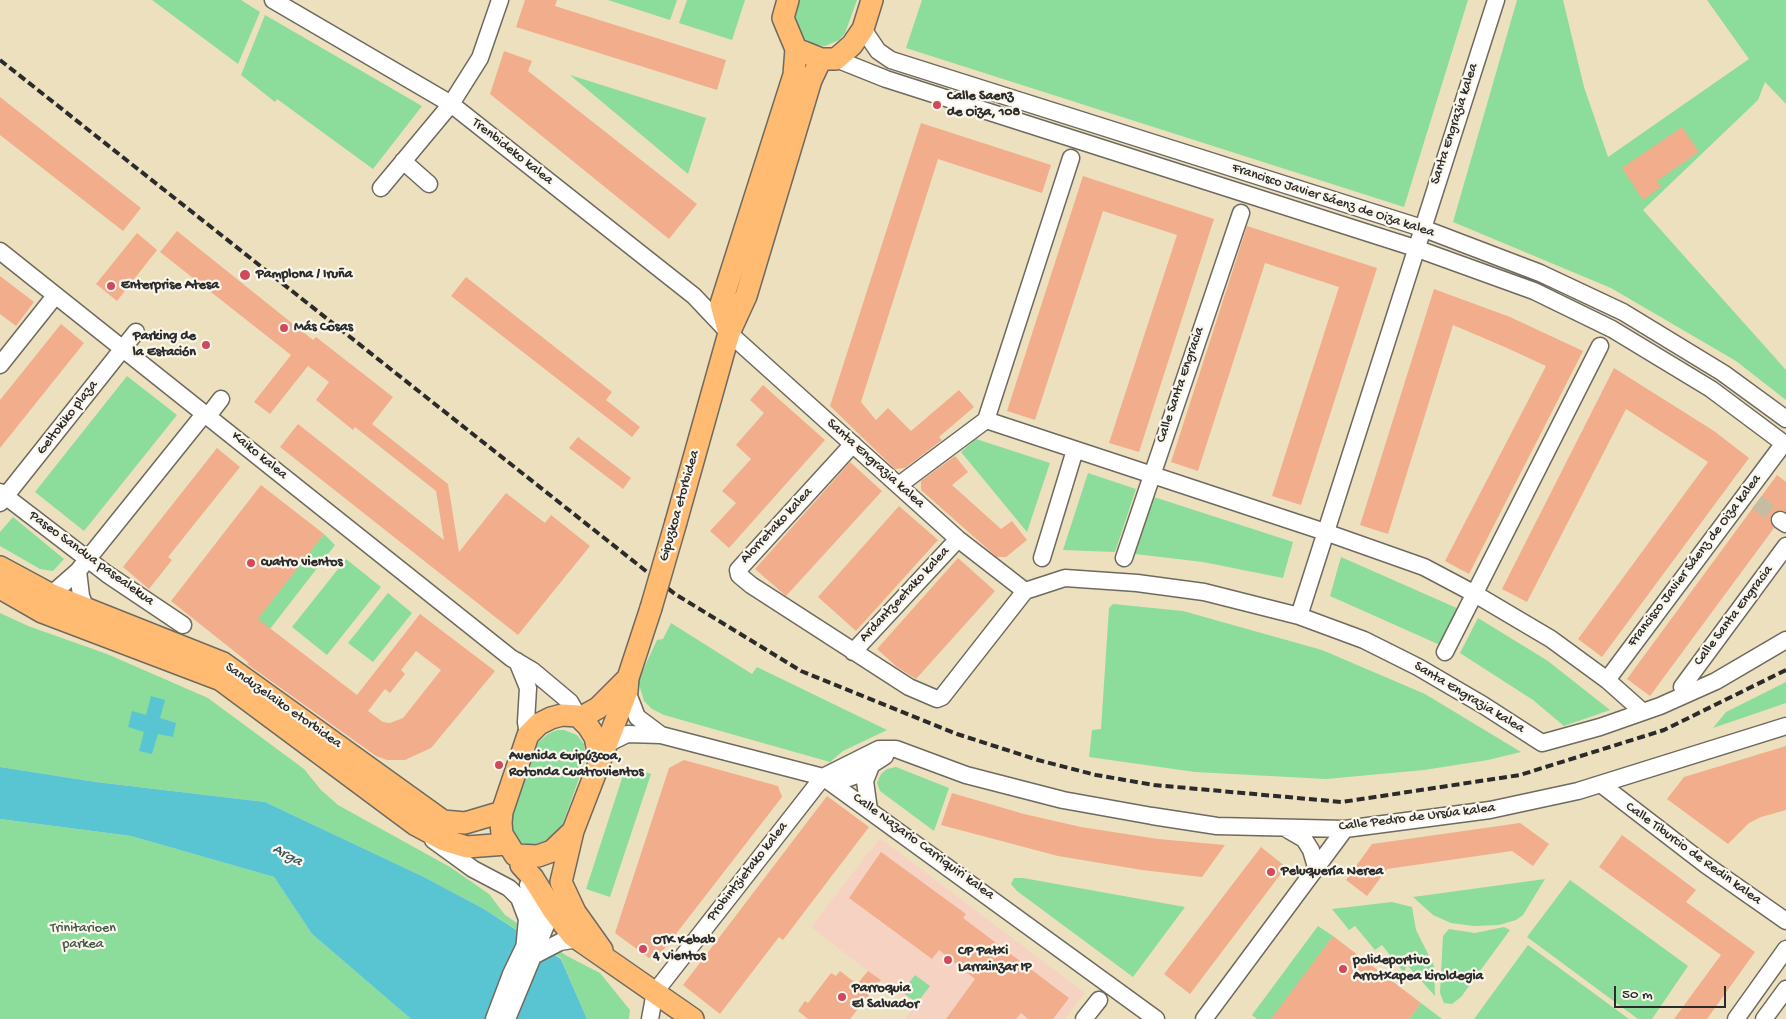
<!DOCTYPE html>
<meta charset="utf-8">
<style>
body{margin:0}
#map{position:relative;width:1786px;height:1019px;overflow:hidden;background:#ede0bf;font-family:"Gochi Hand",sans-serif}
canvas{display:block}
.scale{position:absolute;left:1614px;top:986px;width:112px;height:22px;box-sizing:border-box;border:2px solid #2b2b2b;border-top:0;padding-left:6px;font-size:15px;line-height:18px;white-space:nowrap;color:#2b2b2b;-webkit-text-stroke:4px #fbf7ec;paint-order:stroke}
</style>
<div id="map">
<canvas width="1786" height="1019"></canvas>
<div class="scale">50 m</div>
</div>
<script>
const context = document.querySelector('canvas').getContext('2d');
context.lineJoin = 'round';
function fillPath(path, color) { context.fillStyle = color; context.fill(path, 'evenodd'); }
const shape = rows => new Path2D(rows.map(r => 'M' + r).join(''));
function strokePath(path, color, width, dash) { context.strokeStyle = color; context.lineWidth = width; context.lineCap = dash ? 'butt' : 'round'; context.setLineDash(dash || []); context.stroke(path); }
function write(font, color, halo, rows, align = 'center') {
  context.font = font + ' "Gochi Hand",sans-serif'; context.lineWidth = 4.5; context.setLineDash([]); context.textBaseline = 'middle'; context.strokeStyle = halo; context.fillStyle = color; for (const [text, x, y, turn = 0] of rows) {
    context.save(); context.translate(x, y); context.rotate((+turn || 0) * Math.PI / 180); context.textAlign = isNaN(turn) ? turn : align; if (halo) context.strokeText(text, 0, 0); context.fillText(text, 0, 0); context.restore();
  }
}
const built = shape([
 [880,838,1085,993,1065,1019,905,1019,914,1007,811,927]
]);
const green = shape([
 [152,0,241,0,260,12,238,64],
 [608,0,677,0,670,20],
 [687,0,745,0,732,40,679,23],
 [798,0,857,0,845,33,839,40,825,46,815,45,800,36,795,22],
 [922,0,1468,0,1404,207,906,48],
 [1517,0,1563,0,1584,87,1608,157,1749,59,1707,0,1786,0,1786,104,1765,82,1758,100,1643,210,1786,370,1786,400,1736,361,1611,288,1453,222],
 [265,15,422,106,373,169,277,99,275,102,241,75],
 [570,75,706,118,688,174],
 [127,376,177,415,84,531,35,492],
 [976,439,1050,463,1027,532,961,452],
 [1088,473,1136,489,1115,552,1063,550],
 [1154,497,1293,542,1283,578,1203,562,1135,554],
 [13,517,64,559,53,571,40,569,0,546,0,532],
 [324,534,335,545,246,660,233,650],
 [1341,557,1459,609,1440,645,1330,596],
 [346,559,381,587,327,655,292,627],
 [388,593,412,613,373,662,348,643],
 [1113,604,1183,611,1322,650,1425,694,1521,752,1488,760,1424,770,1326,779,1195,772,1089,757,1092,730,1101,729,1109,608],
 [0,613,28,626,107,654,208,698,304,769,321,790,338,805,450,867,489,894,505,915,567,956,600,973,630,1010,629,1019,587,1019,561,958,484,909,424,877,265,802,96,782,0,767],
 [1478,618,1548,661,1610,710,1564,726,1533,700,1460,653],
 [671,623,752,674,757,667,887,730,843,751,830,762,664,715,652,709,644,701,638,681,657,640,663,639],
 [1786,682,1786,703,1713,728,1726,712],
 [557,730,564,730,577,735,584,744,586,759,558,837,530,850,517,842,508,823,534,746,548,734],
 [626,766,651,774,610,897,586,889],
 [896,767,949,788,934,831,880,791,877,783,881,774,887,769],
 [0,819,131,836,274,877,312,934,411,1019,0,1019],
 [1014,878,1023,878,1185,907,1133,977,1017,891,1011,884],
 [1545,879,1523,915,1516,920,1499,925,1474,926,1451,923,1433,915,1413,897],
 [1570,880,1688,966,1652,1019,1638,1019,1527,937],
 [1392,902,1412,907,1416,930,1434,966,1435,996,1407,965,1404,973,1382,945,1375,950,1355,926,1349,930,1332,909],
 [1318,926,1333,936,1273,1019,1257,1019,1252,1015],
 [1504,927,1510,930,1461,997,1452,1004,1444,1003,1440,993,1443,936,1449,929,1475,933],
 [1528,945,1629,1019,1474,1019],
 [915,975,930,986,917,1003,902,992],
 [1421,1003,1442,1019,1409,1019]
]);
const water = shape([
 [151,696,165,700,160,718,176,723,173,737,158,734,152,754,139,751,144,732,128,727,132,711,146,715],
 [0,767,96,782,265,802,424,877,484,909,561,959,587,1019,411,1019,312,934,274,877,131,836,0,819]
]);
const building = shape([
 [525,0,557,0,555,6,726,60,717,90,516,27],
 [504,51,532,61,528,71,697,204,669,239,490,94],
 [0,97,141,208,123,231,0,135],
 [921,123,1051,165,1042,193,938,159,861,402,876,420,888,408,911,431,959,390,974,407,939,437,942,440,905,468,895,469,830,406],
 [1682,127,1699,152,1657,181,1661,187,1643,200,1622,168],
 [1083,176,1214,219,1139,452,1109,443,1177,235,1103,211,1035,420,1007,411],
 [1247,226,1377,268,1301,505,1272,496,1339,287,1265,263,1198,471,1171,462],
 [177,231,313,340,316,337,393,397,372,424,448,484,459,552,506,493,545,523,551,515,590,546,518,635,280,447,298,424,444,540,436,491,355,427,353,430,316,400,329,382,308,366,270,414,254,402,291,355,160,252],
 [137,233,157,250,117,301,96,284],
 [0,276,34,302,16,326,0,314],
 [466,277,612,392,606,400,640,427,632,437,451,296],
 [1434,289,1510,317,1583,351,1469,574,1445,561,1546,366,1507,348,1453,325,1388,534,1360,525],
 [61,324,84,343,0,448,0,400],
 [1614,368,1714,431,1749,458,1602,657,1578,639,1708,462,1626,409,1527,602,1502,589],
 [763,385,825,440,729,548,710,531,736,503,722,491,751,459,736,445,764,413,750,400],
 [578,437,631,478,623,489,569,448],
 [217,448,240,467,168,557,172,560,149,589,123,567],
 [955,456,968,472,952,485,1001,529,1012,521,1027,540,1006,557,997,557,991,552,921,490,921,481],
 [850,462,882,491,786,596,755,569],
 [1777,475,1786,482,1786,512,1780,510,1772,514,1770,520,1774,528,1650,696,1627,679],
 [261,485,324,534,258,619,357,695,420,614,495,671,431,748,405,760,387,760,376,756,247,664,249,663,171,601],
 [416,651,441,670,403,718,390,723,383,722,368,711,385,689,390,693,405,674,401,670],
 [899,506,938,540,856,631,818,597],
 [958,558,995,591,916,679,897,667,877,649],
 [1786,746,1786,810,1761,817,1749,823,1728,844,1667,799,1684,777],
 [684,760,778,786,782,797,658,957,649,958,615,933,669,768],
 [952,793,1024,814,1081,827,1158,839,1225,845,1202,877,1142,870,1058,856,941,825],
 [827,796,869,827,783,940,779,937,720,1014,683,985],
 [1520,823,1549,844,1533,866,1512,851,1387,869,1367,896,1346,880,1372,844],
 [1622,835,1696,890,1686,902,1755,952,1707,1019,1674,1019,1721,955,1599,867],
 [1261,847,1286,867,1190,994,1164,974],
 [881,852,966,914,963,918,1069,998,1053,1019,1028,1019,1021,1013,1016,1019,946,1019,975,979,939,950,932,959,849,898],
 [1333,936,1421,1003,1409,1019,1271,1019],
 [840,971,857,984,868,971,881,980,850,1019,808,1019,798,1011,805,1001,808,1003,831,973,836,976]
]);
const minorTunnel = shape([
 [1757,502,1780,520]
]);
const minor = shape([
 [273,0,451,104,694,296,729,333,958,539,1025,591,1065,578,1137,583,1204,592,1299,616,1364,640,1418,667,1483,705,1542,743,1600,727,1660,706,1716,681,1786,640],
 [863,29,878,51,891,60,1422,228,1540,273,1623,312,1723,373,1786,419],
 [836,59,886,79,1415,248,1534,291,1612,329,1711,389,1786,445],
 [403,161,429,184],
 [381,188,451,104,480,58,500,0],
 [0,251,511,658,533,671,570,702,578,716],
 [0,365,55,296],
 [208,416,221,399],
 [986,420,1325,532,1424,567,1475,594,1551,639,1607,680,1643,712],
 [853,444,738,570,739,575,751,585,909,687,937,699,942,697,1025,591],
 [899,485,986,420,1071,158],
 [0,492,107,574,183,625],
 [0,503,136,332],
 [1780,520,1786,524],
 [1042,558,1075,450],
 [1124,558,1241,213],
 [78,571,81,596,86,609],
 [45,600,78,571,205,413],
 [1299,616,1496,0],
 [853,652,958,539],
 [1445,652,1600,346],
 [517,661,528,688,526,722,528,735],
 [1607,680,1784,443],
 [1682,687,1786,546],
 [627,691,637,717,661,735],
 [607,744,627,734,661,735,823,777,1156,1019],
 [835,783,854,776,885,756],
 [1602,785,1706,865,1786,921],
 [869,810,865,781,872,763],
 [1285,828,1304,839,1311,850,1316,867],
 [433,840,473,869,509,888,519,898,527,919,524,951],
 [535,955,560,942,578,939],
 [494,1019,511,974,537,920,537,907,528,885],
 [507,1019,551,913],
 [650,1019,655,992,823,777,879,749,896,749,966,775,1063,800,1152,816,1217,826,1345,829,1490,810,1578,791,1786,726],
 [1084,1019,1099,1000],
 [1204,1019,1345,829],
 [1736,1019,1786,949],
 [1764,1019,1786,989]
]);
const major = shape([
 [788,0,783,18,796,49,821,59,836,59,852,45,863,29,872,0],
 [729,333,721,304,794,75,796,49],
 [676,522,729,333,746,296,811,80,821,59],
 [0,567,52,595,223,663,443,821,465,823,502,812],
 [0,588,42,612,221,680,416,825,444,840,467,847,507,844],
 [580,718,598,708,628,678],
 [600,761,595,737,588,726,578,716,562,715,551,718,539,724,528,735,502,812,501,823,502,834,515,855,538,856,552,851,573,831,627,691,628,678,651,608],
 [573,831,561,882,575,912,602,950],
 [521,865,533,878,553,910,572,935,693,1019]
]);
const rail = shape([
 [0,60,675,594,801,671,957,734,1038,760,1096,775,1154,785,1342,802,1520,775,1664,730,1786,670]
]);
const majorBridge = shape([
 [651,608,676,522]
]);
const markers = [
 [937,105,5,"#d1495b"],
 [245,275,6,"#d1495b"],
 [111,286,5,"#d1495b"],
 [284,328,5,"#d1495b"],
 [206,345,5,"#d1495b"],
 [251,563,5,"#d1495b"],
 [499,765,5,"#d1495b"],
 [1271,872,5,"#d1495b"],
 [643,949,5,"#d1495b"],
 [948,960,5,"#d1495b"],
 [1343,969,5,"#d1495b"],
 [842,997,5,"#d1495b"]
];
const poiNames = [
 ["Calle Saenz",947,97],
 ["de Oiza, 108",947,113],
 ["Pamplona / Iruña",256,275],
 ["Enterprise Atesa",121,286],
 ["Más Cosas",294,328],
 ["Parking de",196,337,"right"],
 ["la Estación",196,353,"right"],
 ["cuatro vientos",261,563],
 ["Avenida Guipúzcoa,",509,757],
 ["Rotonda Cuatrovientos",509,773],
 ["Peluquería Nerea",1281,872],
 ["OTK Kebab",653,941],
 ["4 Vientos",653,957],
 ["CP Patxi",958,952],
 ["Larrainzar IP",958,968],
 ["polideportivo",1353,961],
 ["Arrotxapea kiroldegia",1353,977],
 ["Parroquia",852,989],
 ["El Salvador",852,1005]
];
const streetNames = [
 ["Santa Engrazia kalea",1455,124,-72],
 ["Trenbideko kalea",512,152,38],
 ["Francisco Javier Sáenz de Oiza kalea",1333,201,18],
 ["Calle Santa Engracia",1181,385,-71],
 ["Geltokiko plaza",68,418,-52],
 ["Kaiko kalea",259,456,39],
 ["Santa Engrazia kalea",875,464,42],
 ["Gipuzkoa etorbidea",680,506,-74],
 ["Alorretako kalea",777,526,-47],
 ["Paseo Sandua pasealekua",91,559,36],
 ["Francisco Javier Sáenz de Oiza kalea",1695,561,-53],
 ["Ardantzeetako kalea",905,595,-47],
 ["Calle Santa Engracia",1734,616,-53],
 ["Santa Engrazia kalea",1469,698,31],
 ["Sanduzelaiko etorbidea",283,706,35],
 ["Calle Pedro de Ursúa kalea",1417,818,-7],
 ["Calle Nazario Carriquiri kalea",923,847,36],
 ["Calle Tiburcio de Redin kalea",1693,854,36],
 ["Probintzietako kalea",748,872,-52]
];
const parkNames = [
 ["Trinitarioen",83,929],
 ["parkea",83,945]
];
const waterNames = [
 ["Arga",287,856,28]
];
fillPath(built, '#f6d2c3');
fillPath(green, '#8cdc9b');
fillPath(water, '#59c5d3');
fillPath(building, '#f2ad8c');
strokePath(minorTunnel, '#c6bca1', 16, [16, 8]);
strokePath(minor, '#6f6a5f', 19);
strokePath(major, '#6f6a5f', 24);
strokePath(minor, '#fff', 16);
strokePath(major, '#febb71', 21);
strokePath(rail, '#2b2b2b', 4, [8, 4]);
strokePath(majorBridge, '#6f6a5f', 24, []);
strokePath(majorBridge, '#febb71', 21);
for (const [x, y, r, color] of markers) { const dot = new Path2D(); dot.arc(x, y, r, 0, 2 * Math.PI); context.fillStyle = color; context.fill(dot); strokePath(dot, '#fbf7ec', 2); }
write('bold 14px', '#2b2b2b', '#fbf7ec', poiNames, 'left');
write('14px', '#2b2b2b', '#fbf7ec', streetNames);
write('14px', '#435747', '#fbf7ec', parkNames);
write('italic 15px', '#39595d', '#fbf7ec', waterNames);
</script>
